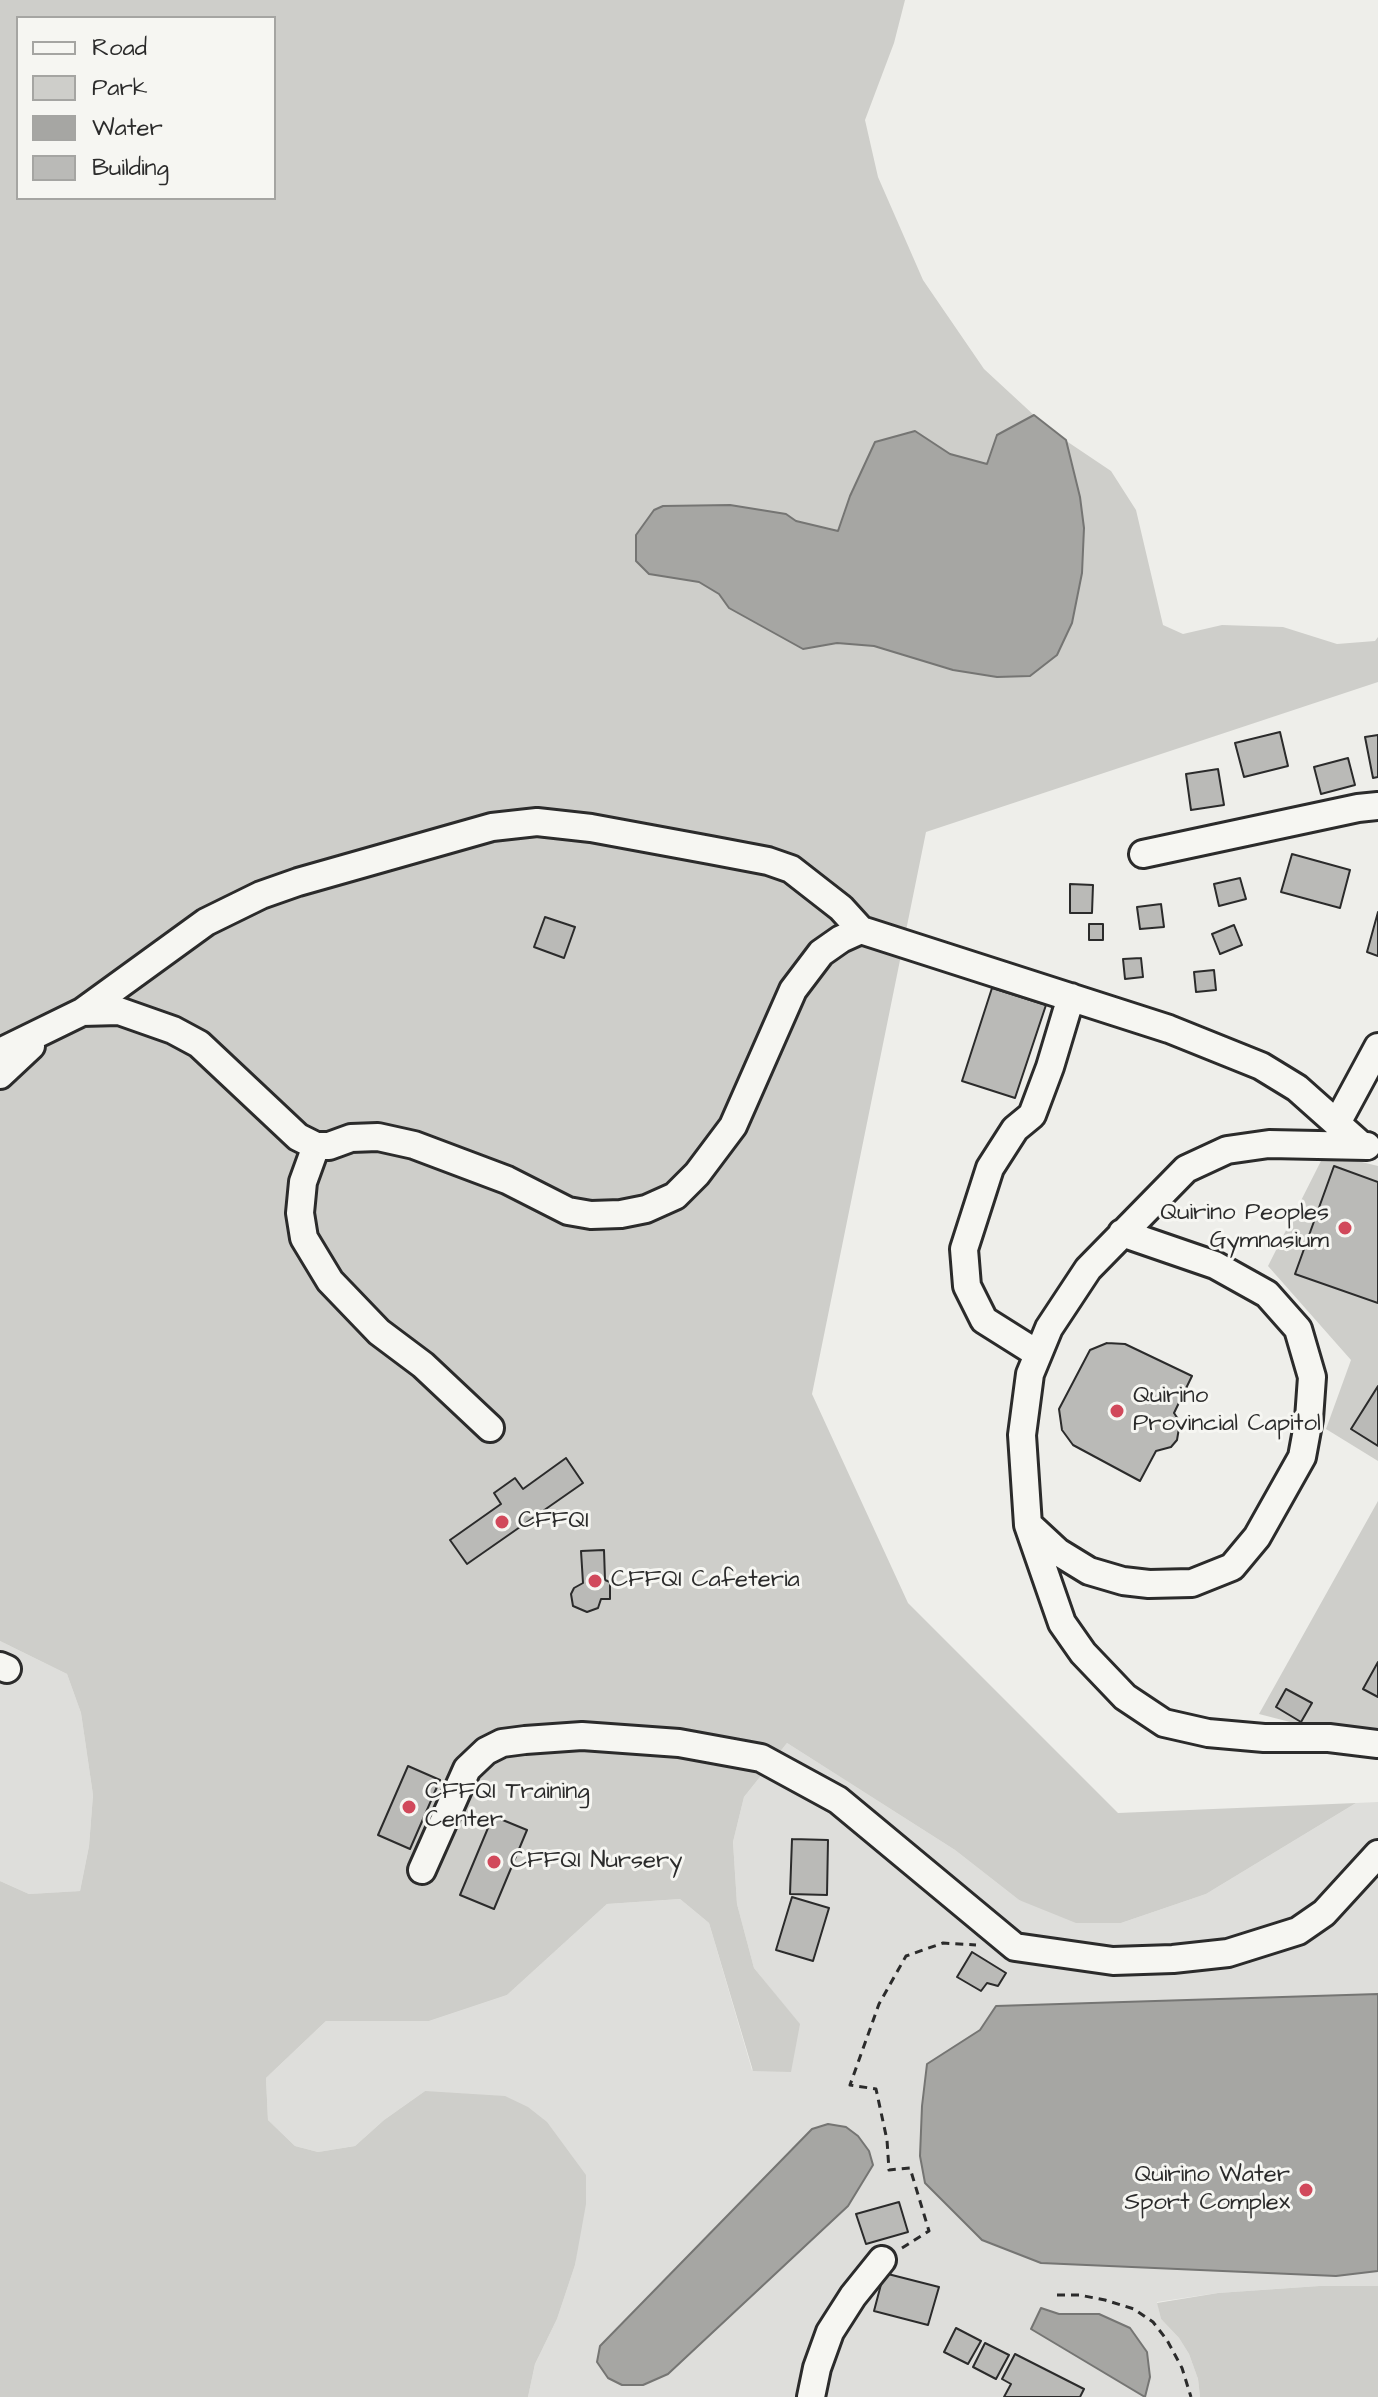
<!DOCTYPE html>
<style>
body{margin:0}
#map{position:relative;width:1378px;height:2397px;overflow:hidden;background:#eeeeea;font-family:"Architects Daughter",sans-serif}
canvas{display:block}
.legend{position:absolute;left:16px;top:16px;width:260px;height:184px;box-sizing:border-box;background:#f6f6f2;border:2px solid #a5a5a2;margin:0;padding:10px 14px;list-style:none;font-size:24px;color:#2b2b2b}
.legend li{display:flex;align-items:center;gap:16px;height:40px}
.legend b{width:40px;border:2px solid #a5a5a2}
</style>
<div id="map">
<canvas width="1378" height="2397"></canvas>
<ul class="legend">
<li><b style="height:10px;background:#f6f6f2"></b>Road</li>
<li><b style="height:22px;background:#cececa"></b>Park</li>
<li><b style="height:22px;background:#a6a6a3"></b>Water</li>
<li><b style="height:22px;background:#babab7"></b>Building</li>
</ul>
</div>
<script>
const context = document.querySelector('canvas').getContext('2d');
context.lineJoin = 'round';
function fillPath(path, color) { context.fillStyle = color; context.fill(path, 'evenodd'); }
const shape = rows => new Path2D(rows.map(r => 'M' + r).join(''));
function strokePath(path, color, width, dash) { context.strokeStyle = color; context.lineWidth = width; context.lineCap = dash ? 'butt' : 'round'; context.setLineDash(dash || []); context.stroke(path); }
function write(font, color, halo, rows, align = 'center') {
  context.font = font + ' "Architects Daughter",sans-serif'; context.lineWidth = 6; context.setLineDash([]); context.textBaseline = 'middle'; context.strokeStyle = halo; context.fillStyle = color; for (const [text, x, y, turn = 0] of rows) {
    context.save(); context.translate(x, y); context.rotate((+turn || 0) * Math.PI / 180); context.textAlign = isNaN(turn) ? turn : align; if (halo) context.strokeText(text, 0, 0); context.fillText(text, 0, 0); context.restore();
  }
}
const built = shape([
 [0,1641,67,1674,81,1713,93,1795,89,1846,80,1891,29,1894,0,1881],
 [787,1743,955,1850,1019,1900,1121,1923,1206,1894,1356,1803,1378,1802,1378,2286,1319,2286,1218,2293,1157,2302,1161,2319,1179,2338,1189,2354,1198,2379,1200,2397,528,2397,535,2364,557,2319,575,2265,578,2242,425,2091,384,2120,355,2146,318,2152,295,2146,268,2120,266,2078,326,2021,429,2021,507,1995,607,1904,680,1899,709,1923,752,2070,799,2024,754,1968,737,1904,733,1842,744,1797]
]);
const green = shape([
 [0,0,905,0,894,43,865,120,878,177,923,280,984,369,1050,430,1111,471,1136,510,1163,625,1183,634,1222,625,1283,627,1337,644,1375,641,1378,637,1378,682,926,832,812,1394,908,1603,1118,1813,1356,1803,1206,1894,1121,1923,1076,1923,1019,1900,955,1850,787,1743,744,1797,733,1842,737,1904,754,1968,800,2024,791,2072,753,2071,709,1923,680,1899,607,1904,507,1995,429,2021,326,2021,266,2078,268,2120,295,2146,318,2152,355,2146,384,2120,425,2091,505,2096,528,2107,547,2122,586,2175,586,2204,575,2265,557,2319,535,2364,528,2397,0,2397,0,1881,29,1894,80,1891,89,1846,93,1795,81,1713,67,1674,0,1641],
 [18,18,274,18,274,198,18,198],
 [1325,1153,1378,1166,1378,1461,1326,1429,1351,1360,1268,1266],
 [1378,1501,1378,1738,1290,1722,1259,1714],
 [1319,2286,1378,2286,1378,2397,1200,2397,1198,2379,1189,2354,1179,2338,1161,2319,1157,2303,1218,2293]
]);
const water = shape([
 [1034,415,1066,440,1080,497,1084,528,1082,573,1072,623,1057,655,1030,676,997,677,953,670,874,646,837,643,803,649,729,608,719,594,699,582,649,574,636,561,636,535,654,510,663,506,730,505,786,514,796,521,838,531,850,496,875,442,915,431,950,454,987,464,997,435,1034,415],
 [1378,1994,1378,2271,1336,2276,1041,2263,982,2240,925,2183,920,2156,922,2106,927,2064,980,2030,996,2006,1378,1994],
 [828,2124,846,2127,858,2136,869,2151,873,2165,848,2206,668,2374,643,2385,622,2385,608,2378,597,2362,600,2346,812,2129,828,2124],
 [1041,2308,1059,2314,1099,2314,1130,2328,1147,2352,1150,2377,1145,2397,1031,2329,1041,2308]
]);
const building = shape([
 [1280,732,1288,766,1244,777,1235,743,1280,732],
 [1378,735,1378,777,1373,778,1365,737,1378,735],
 [1348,758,1355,785,1321,794,1314,767,1348,758],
 [1218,769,1224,805,1191,810,1186,774,1218,769],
 [1292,854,1350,870,1340,908,1281,892,1292,854],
 [1240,878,1246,899,1219,906,1214,884,1240,878],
 [1070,884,1093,885,1092,913,1070,913,1070,884],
 [1161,904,1164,927,1140,929,1137,907,1161,904],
 [1378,912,1378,956,1367,952,1378,912],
 [545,917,575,927,564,958,534,947,545,917],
 [1089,924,1103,924,1103,940,1089,940,1089,924],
 [1234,925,1242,945,1220,954,1212,934,1234,925],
 [1141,958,1143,977,1125,979,1123,959,1141,958],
 [1214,970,1216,990,1196,992,1194,972,1214,970],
 [992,988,1046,1005,1015,1098,962,1081,992,988],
 [1334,1166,1378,1182,1378,1303,1295,1274,1334,1166],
 [1107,1343,1125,1344,1192,1376,1174,1413,1180,1422,1177,1440,1171,1447,1156,1451,1140,1481,1073,1445,1062,1430,1059,1409,1090,1350,1107,1343],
 [1378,1386,1378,1446,1351,1429,1378,1386],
 [566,1458,583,1483,467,1564,450,1540,501,1504,494,1493,515,1478,523,1489,566,1458],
 [604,1550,605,1580,610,1582,610,1599,601,1599,598,1608,587,1612,573,1606,571,1594,574,1588,583,1583,581,1551,604,1550],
 [1378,1662,1378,1697,1363,1689,1378,1662],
 [1286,1689,1312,1703,1301,1722,1276,1707,1286,1689],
 [408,1766,440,1780,410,1849,378,1835,408,1766],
 [493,1816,527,1830,494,1909,460,1895,493,1816],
 [792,1839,828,1840,827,1895,790,1894,792,1839],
 [792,1897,829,1908,813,1961,776,1950,792,1897],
 [972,1952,1006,1973,998,1986,987,1983,981,1991,957,1977,972,1952],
 [899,2202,908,2232,866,2244,856,2214,899,2202],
 [884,2273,939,2287,928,2325,874,2311,884,2273],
 [956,2328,981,2341,968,2364,944,2352,956,2328],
 [985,2343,1009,2355,996,2379,973,2367,985,2343],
 [1015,2354,1084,2389,1080,2397,1004,2397,1011,2384,1002,2379,1015,2354]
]);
const path = shape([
 [902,2248,929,2231,910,2168,889,2170,887,2140,876,2089,850,2085,879,2004,906,1956,943,1943,976,1945],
 [1057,2295,1079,2295,1105,2300,1134,2309,1153,2322,1167,2340,1182,2368,1191,2397]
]);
const minor = shape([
 [1143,854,1358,808,1378,806],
 [82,1012,119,1011,173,1030,199,1044,298,1137,316,1146,329,1146,351,1138,378,1137,414,1145,507,1180,568,1211,591,1215,621,1214,646,1209,675,1196,697,1174,733,1126,793,990,821,953,841,939,861,930],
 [0,1052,82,1012,206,922,261,895,298,882,492,827,537,822,591,828,710,850,768,861,791,869,841,908,861,930,1169,1029,1261,1066,1297,1088,1361,1145],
 [0,1075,31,1046],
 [1337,1123,1378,1047],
 [316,1146,303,1182,300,1213,304,1238,330,1281,379,1332,423,1365,490,1428],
 [1367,1146,1269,1144,1227,1150,1186,1169,1088,1269,1049,1328,1030,1374,1022,1435,1028,1525,1062,1623,1083,1653,1125,1697,1164,1723,1208,1733,1264,1738,1329,1738,1378,1744],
 [1038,1354,984,1320,967,1286,964,1249,990,1168,1015,1129,1032,1115,1050,1067,1071,997],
 [1030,1526,1058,1552,1089,1571,1123,1581,1149,1584,1192,1583,1232,1567,1257,1537,1302,1457,1309,1419,1312,1377,1298,1329,1267,1294,1215,1265,1122,1233],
 [0,1666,7,1669],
 [422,1870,467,1769,486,1751,502,1743,525,1740,582,1736,679,1743,761,1758,838,1800,1015,1947,1113,1961,1173,1959,1228,1953,1298,1931,1324,1913,1378,1854],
 [811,2397,817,2368,830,2332,853,2296,882,2260]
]);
const markers = [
 [1345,1228,8,"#d1495b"],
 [1117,1411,8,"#d1495b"],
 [502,1522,8,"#d1495b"],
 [595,1581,8,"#d1495b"],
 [409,1807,8,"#d1495b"],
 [494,1862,8,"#d1495b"],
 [1306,2190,8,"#d1495b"]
];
const poiNames = [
 ["Quirino Peoples",1329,1214,"right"],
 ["Gymnasium",1329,1242,"right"],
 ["Quirino",1133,1397],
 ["Provincial Capitol",1133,1425],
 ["CFFQI",518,1522],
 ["CFFQI Cafeteria",611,1581],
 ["CFFQI Training",425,1793],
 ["Center",425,1821],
 ["CFFQI Nursery",510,1862],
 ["Quirino Water",1290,2176,"right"],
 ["Sport Complex",1290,2204,"right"]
];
fillPath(built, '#dededb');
fillPath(green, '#cececa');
fillPath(water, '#a6a6a3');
strokePath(water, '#757573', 2);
fillPath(building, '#babab7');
strokePath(building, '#2b2b2b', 2);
strokePath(minor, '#2b2b2b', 32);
strokePath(path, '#2b2b2b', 3, [8, 6]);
strokePath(minor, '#f6f6f2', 26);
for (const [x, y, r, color] of markers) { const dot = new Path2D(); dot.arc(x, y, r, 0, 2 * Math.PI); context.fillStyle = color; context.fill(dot); strokePath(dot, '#f6f6f2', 3); }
write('24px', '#2b2b2b', '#f6f6f2', poiNames, 'left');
</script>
